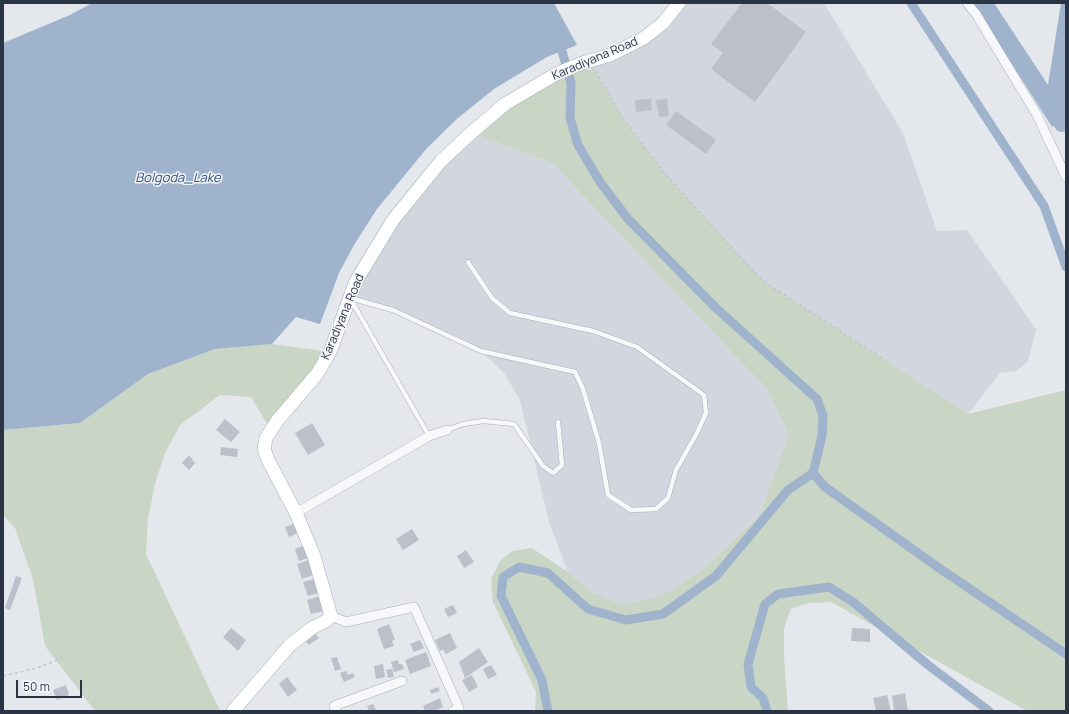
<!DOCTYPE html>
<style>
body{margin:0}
#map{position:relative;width:1069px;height:714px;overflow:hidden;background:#e4e7ec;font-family:Manrope,sans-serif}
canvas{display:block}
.frame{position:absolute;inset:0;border:4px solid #2b3445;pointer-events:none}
.scale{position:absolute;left:16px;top:680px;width:66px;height:18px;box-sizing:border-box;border:2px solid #2b3445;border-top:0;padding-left:5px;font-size:12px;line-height:14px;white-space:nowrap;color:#2b3445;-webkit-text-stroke:3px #f4f6f9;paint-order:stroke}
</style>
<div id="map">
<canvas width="1069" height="714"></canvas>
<div class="frame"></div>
<div class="scale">50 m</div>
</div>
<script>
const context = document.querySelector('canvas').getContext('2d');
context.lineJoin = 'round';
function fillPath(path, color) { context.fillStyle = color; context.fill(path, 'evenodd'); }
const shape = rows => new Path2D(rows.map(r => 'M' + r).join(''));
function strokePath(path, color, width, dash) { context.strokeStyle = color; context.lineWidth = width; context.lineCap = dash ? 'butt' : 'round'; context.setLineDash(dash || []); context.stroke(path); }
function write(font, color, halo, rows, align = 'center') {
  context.font = font + ' Manrope,sans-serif'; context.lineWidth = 3; context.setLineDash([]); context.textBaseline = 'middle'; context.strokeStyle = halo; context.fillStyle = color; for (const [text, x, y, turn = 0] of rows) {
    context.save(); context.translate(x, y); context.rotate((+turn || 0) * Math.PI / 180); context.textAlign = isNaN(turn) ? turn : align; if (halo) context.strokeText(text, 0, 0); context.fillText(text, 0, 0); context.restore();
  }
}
const built = shape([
 [679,3,824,3,903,133,937,231,967,230,1036,329,1028,361,1016,371,1000,373,968,414,766,283,743,260,661,169,620,114,590,61,630,46],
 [471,133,552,163,744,365,766,387,789,434,759,516,702,570,661,596,623,605,590,591,568,572,549,522,520,400,504,373,481,351,393,310,350,298,370,255]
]);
const green = shape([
 [590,61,620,114,661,169,743,260,766,283,968,414,1066,390,1066,711,1027,711,831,602,808,603,791,609,784,629,784,657,788,711,535,711,536,692,493,602,491,579,500,561,512,551,532,548,568,572,590,591,623,605,661,596,702,570,759,516,789,434,766,387,744,365,552,163,471,133,505,104],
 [272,344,330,352,270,429,251,397,220,395,180,425,165,453,155,484,148,519,146,554,220,711,95,711,45,646,33,579,15,528,3,515,3,430,80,423,148,374,215,349]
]);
const water = shape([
 [92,3,554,3,577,45,547,57,494,89,458,118,427,148,377,209,354,245,339,273,320,324,296,317,272,344,215,349,148,374,80,423,3,430,3,43,70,15],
 [973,3,994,3,1048,85,1061,3,1066,3,1066,112,1052,127]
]);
const canal = shape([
 [911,3,1044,206,1066,267],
 [562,51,571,83,570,118,578,145,600,182,628,219,716,308,817,399,823,416,822,436,813,473,825,487,939,568,1066,654],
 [548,711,542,680,501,596,503,577,519,567,548,573,588,609,626,620,663,614,716,576,788,490,813,473],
 [767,711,763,698,751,687,748,664,765,604,778,594,829,587,853,602,928,665,989,711]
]);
const river = shape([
 [1048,101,1062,124]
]);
const building = shape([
 [742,3,767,3,806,32,755,102,711,69,723,53,711,44],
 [651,99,652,110,636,112,635,100],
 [667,99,669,116,659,117,656,100],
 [676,111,716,140,706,154,666,125],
 [225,419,240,432,231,442,216,430],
 [312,423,325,445,308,455,295,433],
 [221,447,238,449,237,457,220,455],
 [189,455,195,463,189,470,182,463],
 [296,523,300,532,289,537,285,527],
 [412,529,419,540,403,550,396,539],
 [303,546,308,558,299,561,295,549],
 [466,550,474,562,464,568,457,556],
 [309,560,313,575,302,579,297,564],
 [16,576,22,578,10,610,5,608],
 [314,579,318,593,308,596,303,582],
 [320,596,324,611,311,614,307,600],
 [453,605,457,613,448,617,444,609],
 [389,624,395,640,392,641,394,646,384,649,377,629],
 [231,628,246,640,238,651,223,637],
 [852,628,870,629,870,642,851,641],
 [314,632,319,638,309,645,304,639],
 [450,633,457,648,446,654,443,649,440,651,435,640],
 [420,640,424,648,414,652,410,644],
 [479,648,488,662,465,678,459,662],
 [426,652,431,666,410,674,405,660],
 [337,657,341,669,335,671,331,658],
 [398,660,399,664,402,664,404,669,394,672,391,662],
 [383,664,385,677,376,679,374,666],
 [491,665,497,675,488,679,483,669],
 [392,669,394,677,388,678,386,670],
 [346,671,348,675,353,673,355,677,344,682,340,673],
 [472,675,478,687,469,692,462,680],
 [287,677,297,690,288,697,279,684],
 [66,685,69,695,57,700,53,690],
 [438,687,440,691,431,694,430,690],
 [905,693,908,711,894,711,892,696],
 [887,695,891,711,876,711,873,698],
 [440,698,443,707,434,711,425,711,423,706],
 [373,704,376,710,369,711,367,706]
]);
const path = shape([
 [596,71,620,114,661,169,743,260,766,283,890,363],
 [3,676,33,669,58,660,65,655]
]);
const lane = shape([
 [447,430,463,424,484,421,514,424,543,466,553,473,562,465,558,422],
 [429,436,350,298,393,310,481,351,575,372,583,389,599,443,608,495,631,510,656,509,668,498,676,470,697,433,706,413,704,395,637,347,593,331,510,313,492,298,468,262]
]);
const street = shape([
 [967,3,976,14,1037,115,1066,177],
 [296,513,429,436,447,430],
 [331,616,346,622,414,607,459,708,453,711],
 [336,711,334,706,402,681]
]);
const secondary = shape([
 [233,711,290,645,312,628,326,621,331,616,314,556,296,513,268,460,264,449,266,438,277,421,317,374,330,352,356,281,393,220,441,161,471,133,505,104,556,74,582,63,610,55,644,38,663,23,679,3]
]);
const streetNames = [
 ["Karadiyana Road",595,59,-23],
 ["Karadiyana Road",343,317,-67]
];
const waterNames = [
 ["Bolgoda_Lake",178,178]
];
fillPath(built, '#d2d6de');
fillPath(green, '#c9d6c5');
fillPath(water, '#9fb4cc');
strokePath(canal, '#9fb4cc', 9);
strokePath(river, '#9fb4cc', 16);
fillPath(building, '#bbc0ca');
strokePath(lane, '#a9aeb7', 5.5);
strokePath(street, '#a9aeb7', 10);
strokePath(secondary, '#a9aeb7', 14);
strokePath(path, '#c2c5cb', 1.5, [3, 3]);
strokePath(lane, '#f7f8fa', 4.5);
strokePath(street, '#f7f8fa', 9);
strokePath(secondary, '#fff', 13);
write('12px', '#2b3445', '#f4f6f9', streetNames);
write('italic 13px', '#34527a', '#f4f6f9', waterNames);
</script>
